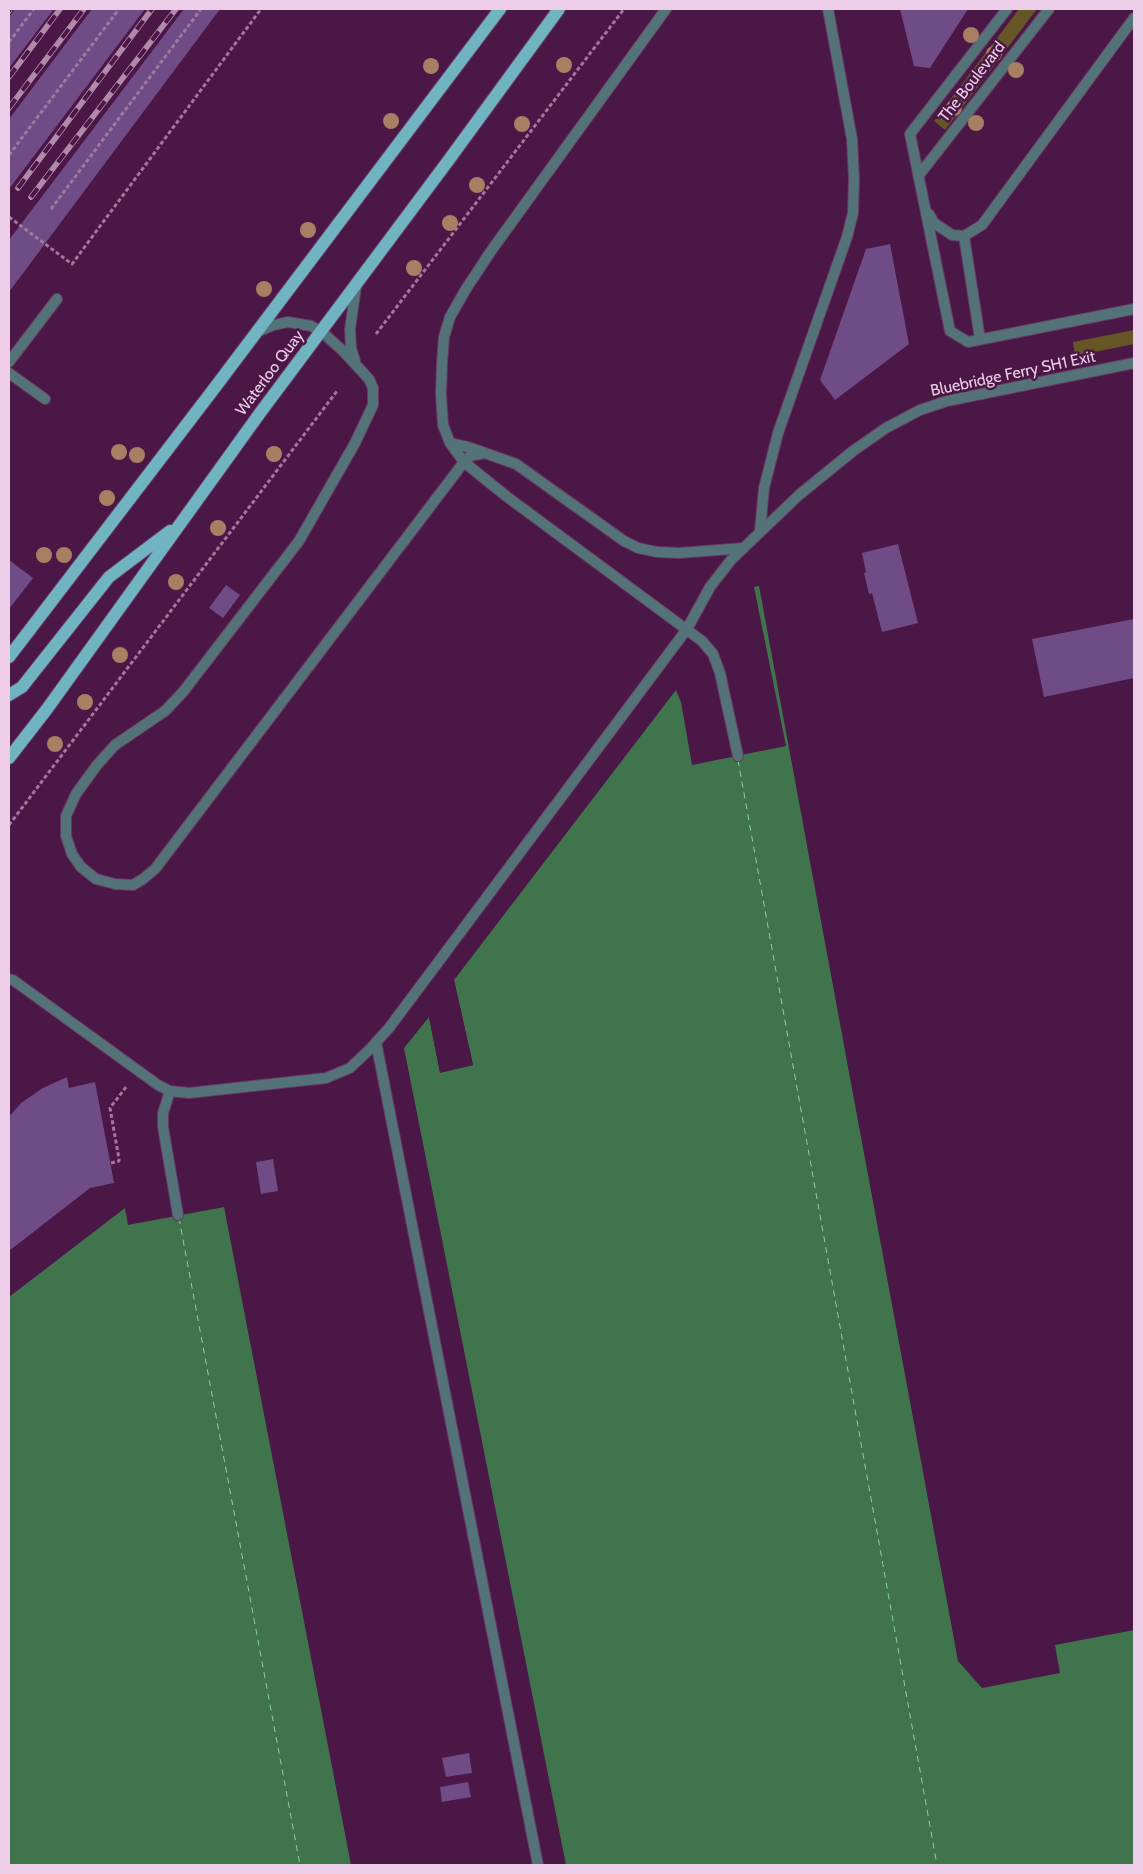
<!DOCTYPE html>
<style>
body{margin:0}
#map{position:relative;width:1143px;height:1874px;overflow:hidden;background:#4b1746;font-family:Cabin,sans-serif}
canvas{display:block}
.frame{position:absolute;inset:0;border:10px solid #edcde8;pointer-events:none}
</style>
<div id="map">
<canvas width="1143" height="1874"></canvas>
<div class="frame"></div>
</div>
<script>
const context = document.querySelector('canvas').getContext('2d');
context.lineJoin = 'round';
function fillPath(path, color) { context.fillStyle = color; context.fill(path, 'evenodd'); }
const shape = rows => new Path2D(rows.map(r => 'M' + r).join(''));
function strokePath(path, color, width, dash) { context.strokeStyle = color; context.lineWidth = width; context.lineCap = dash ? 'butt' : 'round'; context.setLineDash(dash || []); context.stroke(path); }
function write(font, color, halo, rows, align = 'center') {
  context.font = font + ' Cabin,sans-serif'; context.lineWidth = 5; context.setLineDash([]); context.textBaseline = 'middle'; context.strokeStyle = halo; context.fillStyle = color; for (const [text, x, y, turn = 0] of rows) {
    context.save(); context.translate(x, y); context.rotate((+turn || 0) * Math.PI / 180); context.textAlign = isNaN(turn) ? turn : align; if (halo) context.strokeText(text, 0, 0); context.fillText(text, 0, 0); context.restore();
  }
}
const green = shape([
 [1019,9,1037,9,945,130,934,121],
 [1134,330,1134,344,1075,356,1073,342]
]);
const water = shape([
 [759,586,958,1661,982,1688,1060,1673,1055,1645,1134,1630,1134,1865,566,1865,404,1048,429,1017,440,1072,473,1065,454,980,676,690,681,702,692,765,786,746,754,587],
 [224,1207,351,1865,9,1865,9,1297,125,1208,128,1225]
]);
const pier = shape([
 [454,980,473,1065,440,1073,429,1017,430,1014,442,1070,470,1063,452,983]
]);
const ferry = shape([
 [738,760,937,1865],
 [179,1218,300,1865]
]);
const building = shape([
 [15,9,54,9,9,68,9,17],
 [92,9,145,9,9,189,9,119],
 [184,9,220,9,9,292,9,240],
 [900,9,968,9,930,68,914,66],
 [890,244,909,344,835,400,820,380,866,249],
 [898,544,918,623,882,632,872,593,869,594,864,573,866,572,862,553],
 [9,560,33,578,9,609],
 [226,585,240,595,223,618,209,608],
 [1134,619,1134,678,1044,697,1032,639],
 [67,1077,69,1088,95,1082,114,1183,90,1188,9,1251,9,1117,21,1103,43,1088],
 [273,1159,278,1191,261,1194,256,1162],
 [469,1753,472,1773,446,1777,442,1758],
 [468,1782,471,1797,442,1802,440,1787]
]);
const path = shape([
 [9,42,34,9],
 [9,155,119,9],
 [51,209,201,9],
 [9,264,9,263],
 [376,334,624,9],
 [9,825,337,391],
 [111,1163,119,1161,119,1159,110,1108,126,1087]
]);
const service = shape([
 [666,9,491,251,466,289,450,317,444,337,442,363,441,395,443,425,450,443,464,462,506,496,702,641,713,654,720,673,738,756],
 [1007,9,910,134,950,331,968,342,1134,309],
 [919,175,1049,9],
 [929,214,934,223,952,235,964,236,982,225,1134,18],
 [964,236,980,339],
 [257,332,274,325,288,322,311,326,321,331,343,351,369,379,373,388,373,405,355,443,299,541,183,692,165,711,115,745,97,765,76,794,66,816,66,836,72,854,81,867,96,879,115,884,133,885,143,879,155,869,464,462,470,456,485,453],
 [355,361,351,348,350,329,356,287],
 [9,362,57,299],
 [9,373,45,399],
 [450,443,468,447,516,464,624,541,638,548,657,552,679,553,744,548],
 [760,531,764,488,778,433,847,237,853,213,854,179,852,139,828,9],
 [9,979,13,980,158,1085,170,1091,189,1093,326,1078,350,1068,371,1048,389,1028,687,629,710,587,731,560,799,495,853,451,886,428,920,410,947,401,1134,363],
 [376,1042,538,1865],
 [170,1091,163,1113,163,1127,178,1215]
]);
const primary = shape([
 [9,657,213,390,500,9],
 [9,695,22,687,109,577,170,531],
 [9,758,47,709,260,413,448,161,559,9]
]);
const rail = shape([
 [9,11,10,9],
 [9,77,60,9],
 [9,108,84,9],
 [18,188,152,9],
 [31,197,176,9]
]);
const pathBridge = shape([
 [9,217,72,264,261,9]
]);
const trees = [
 [971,35],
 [994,54],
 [564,65],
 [431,66],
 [1016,70],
 [954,108],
 [391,121],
 [976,123],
 [522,124],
 [477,185],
 [450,223],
 [308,230],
 [414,268],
 [264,289],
 [119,452],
 [274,454],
 [137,455],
 [107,498],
 [218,528],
 [44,555],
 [64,555],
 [176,582],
 [120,655],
 [85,702],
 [55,744]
];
const streetNames = [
 ["The Boulevard",972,82,-52],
 ["Waterloo Quay",270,373,-53],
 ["Bluebridge Ferry SH1 Exit",1013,374,-12]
];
fillPath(green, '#665625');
fillPath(water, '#3f744d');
fillPath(pier, '#4b1746');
strokePath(ferry, '#87d59b', 1, [6, 5]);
fillPath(building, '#704c87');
strokePath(service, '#683863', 12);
strokePath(primary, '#683863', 14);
strokePath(path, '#a2789d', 3, [4, 2.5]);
strokePath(service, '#537379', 10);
strokePath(primary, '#71b4c1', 12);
strokePath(rail, '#b089ab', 5.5);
strokePath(rail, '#4b1746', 4, [11]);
strokePath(pathBridge, '#a2789d', 3, [4, 2.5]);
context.fillStyle = '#a78064';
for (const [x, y] of trees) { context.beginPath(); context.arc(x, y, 8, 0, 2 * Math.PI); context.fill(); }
write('16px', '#edcde8', '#4b1746', streetNames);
</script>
